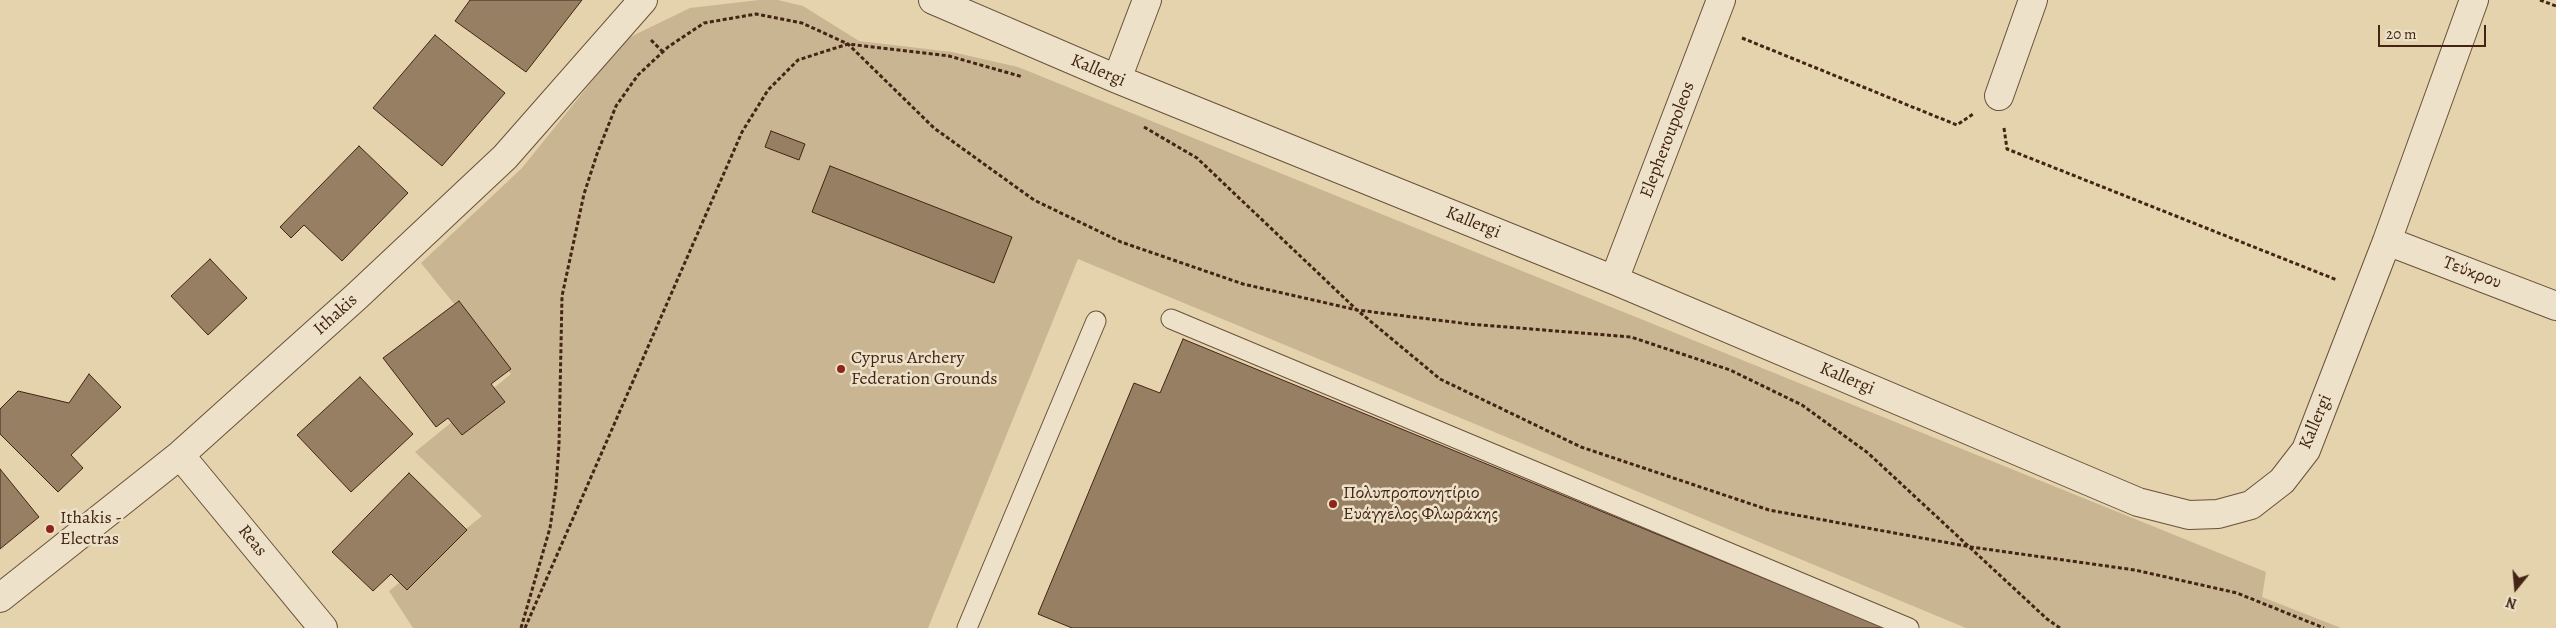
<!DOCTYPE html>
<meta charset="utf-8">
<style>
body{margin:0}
#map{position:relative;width:2556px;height:628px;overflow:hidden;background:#e4d3ac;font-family:Alegreya,serif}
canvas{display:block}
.north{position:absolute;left:2491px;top:563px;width:50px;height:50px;-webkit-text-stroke:4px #ede2c9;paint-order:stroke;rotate:197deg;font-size:14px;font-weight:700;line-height:20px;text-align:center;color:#432415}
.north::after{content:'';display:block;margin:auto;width:18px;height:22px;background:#432415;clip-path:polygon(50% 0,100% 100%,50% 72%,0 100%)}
.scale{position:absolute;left:2378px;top:25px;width:108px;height:22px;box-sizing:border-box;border:2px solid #432415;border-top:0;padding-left:6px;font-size:15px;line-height:18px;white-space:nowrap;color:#432415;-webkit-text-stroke:4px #ede2c9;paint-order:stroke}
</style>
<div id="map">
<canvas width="2556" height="628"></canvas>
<div class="north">N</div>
<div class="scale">20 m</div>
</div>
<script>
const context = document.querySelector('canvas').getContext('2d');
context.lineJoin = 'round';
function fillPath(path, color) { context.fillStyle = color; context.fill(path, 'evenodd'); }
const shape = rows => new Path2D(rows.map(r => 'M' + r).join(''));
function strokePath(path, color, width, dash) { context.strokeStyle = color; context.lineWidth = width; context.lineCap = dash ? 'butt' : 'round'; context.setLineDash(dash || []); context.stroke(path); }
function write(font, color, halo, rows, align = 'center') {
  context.font = font + ' Alegreya,serif'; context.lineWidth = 5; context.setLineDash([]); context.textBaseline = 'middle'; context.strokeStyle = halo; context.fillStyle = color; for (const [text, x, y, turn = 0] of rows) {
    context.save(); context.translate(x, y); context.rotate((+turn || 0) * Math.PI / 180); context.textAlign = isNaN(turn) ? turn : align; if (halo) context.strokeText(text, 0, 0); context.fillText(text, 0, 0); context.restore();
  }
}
const green = shape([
 [759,0,778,0,803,6,859,41,952,52,1018,67,2266,572,2262,597,2341,628,1966,628,1078,259,928,628,413,628,389,591,482,516,415,452,511,374,421,263,522,168,626,39,690,8]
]);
const building = shape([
 [470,0,582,0,526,72,455,21,470,0],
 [435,35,505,93,442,166,373,108,435,35],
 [771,131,805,144,799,160,765,147,771,131],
 [359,146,408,193,342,261,304,225,291,238,280,227,359,146],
 [830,166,1012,237,994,283,812,212,830,166],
 [210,259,247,298,208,335,171,296,210,259],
 [459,301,511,369,491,384,505,402,462,435,448,418,436,427,383,358,459,301],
 [1183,339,1885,628,1072,628,1038,614,1134,383,1160,393,1183,339],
 [89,374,121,407,71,455,83,468,58,492,0,434,0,409,18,391,69,403,89,374],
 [360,377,413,434,351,492,297,435,360,377],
 [0,469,39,517,0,549,0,469],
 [409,473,467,530,407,590,391,574,373,591,332,552,409,473]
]);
const path = shape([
 [2540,0,2556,6],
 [1742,38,1957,125,1973,114],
 [651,40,663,52],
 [1144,127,1197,158,1357,310,1440,379,1581,447,1769,510,1971,547,2135,570,2237,593,2324,628],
 [2004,128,2007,149,2337,280],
 [521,628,550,528,556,487,559,445,562,296,584,194,597,154,616,106,638,75,668,47,704,23,756,14,802,23,848,44,934,128,1034,200,1121,242,1243,284,1357,310,1469,324,1631,337,1730,370,1802,405,1868,453,2047,619,2060,628],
 [525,628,742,132,768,90,798,60,848,44,949,56,1023,77]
]);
const service = shape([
 [1171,319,1909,628],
 [967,628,1096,321]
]);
const minor = shape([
 [933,0,1117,79,1614,280,2138,502,2189,515,2218,514,2251,505,2282,481,2306,450,2387,241,2474,0],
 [1117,79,1147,0],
 [1999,96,2033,0],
 [2387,241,2556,306],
 [1614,280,1721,0],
 [180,455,323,628],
 [0,598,180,455,357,296,505,157,643,0]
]);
const markers = [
 [841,369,5,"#8f2418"],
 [1333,504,5,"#8f2418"],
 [50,529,5,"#8f2418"]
];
const streetNames = [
 ["Kallergi",1098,71,23],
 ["Elepheroupoleos",1668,140,-69],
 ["Kallergi",1473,223,22],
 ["Τεύκρου",2472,273,21],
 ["Ithakis",336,315,-42],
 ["Kallergi",1847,379,23],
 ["Kallergi",2316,422,-67],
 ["Reas",252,541,51]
];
const poiNames = [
 ["Cyprus Archery",851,359],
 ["Federation Grounds",851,380],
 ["Πολυπροπονητίριο",1343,494],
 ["Ευάγγελος Φλωράκης",1343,515],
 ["Ithakis -",60,519],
 ["Electras",60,540]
];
fillPath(green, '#c9b592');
fillPath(building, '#977f64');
strokePath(building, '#432415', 1);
strokePath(service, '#6b503b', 21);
strokePath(minor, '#6b503b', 30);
strokePath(path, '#432415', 3, [4, 2.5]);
strokePath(service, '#ede2c9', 19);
strokePath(minor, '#ede2c9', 28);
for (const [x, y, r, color] of markers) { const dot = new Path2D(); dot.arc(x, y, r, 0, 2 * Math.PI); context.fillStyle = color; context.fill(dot); strokePath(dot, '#ede2c9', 2); }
write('18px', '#432415', '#ede2c9', streetNames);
write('18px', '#432415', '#ede2c9', poiNames, 'left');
</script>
